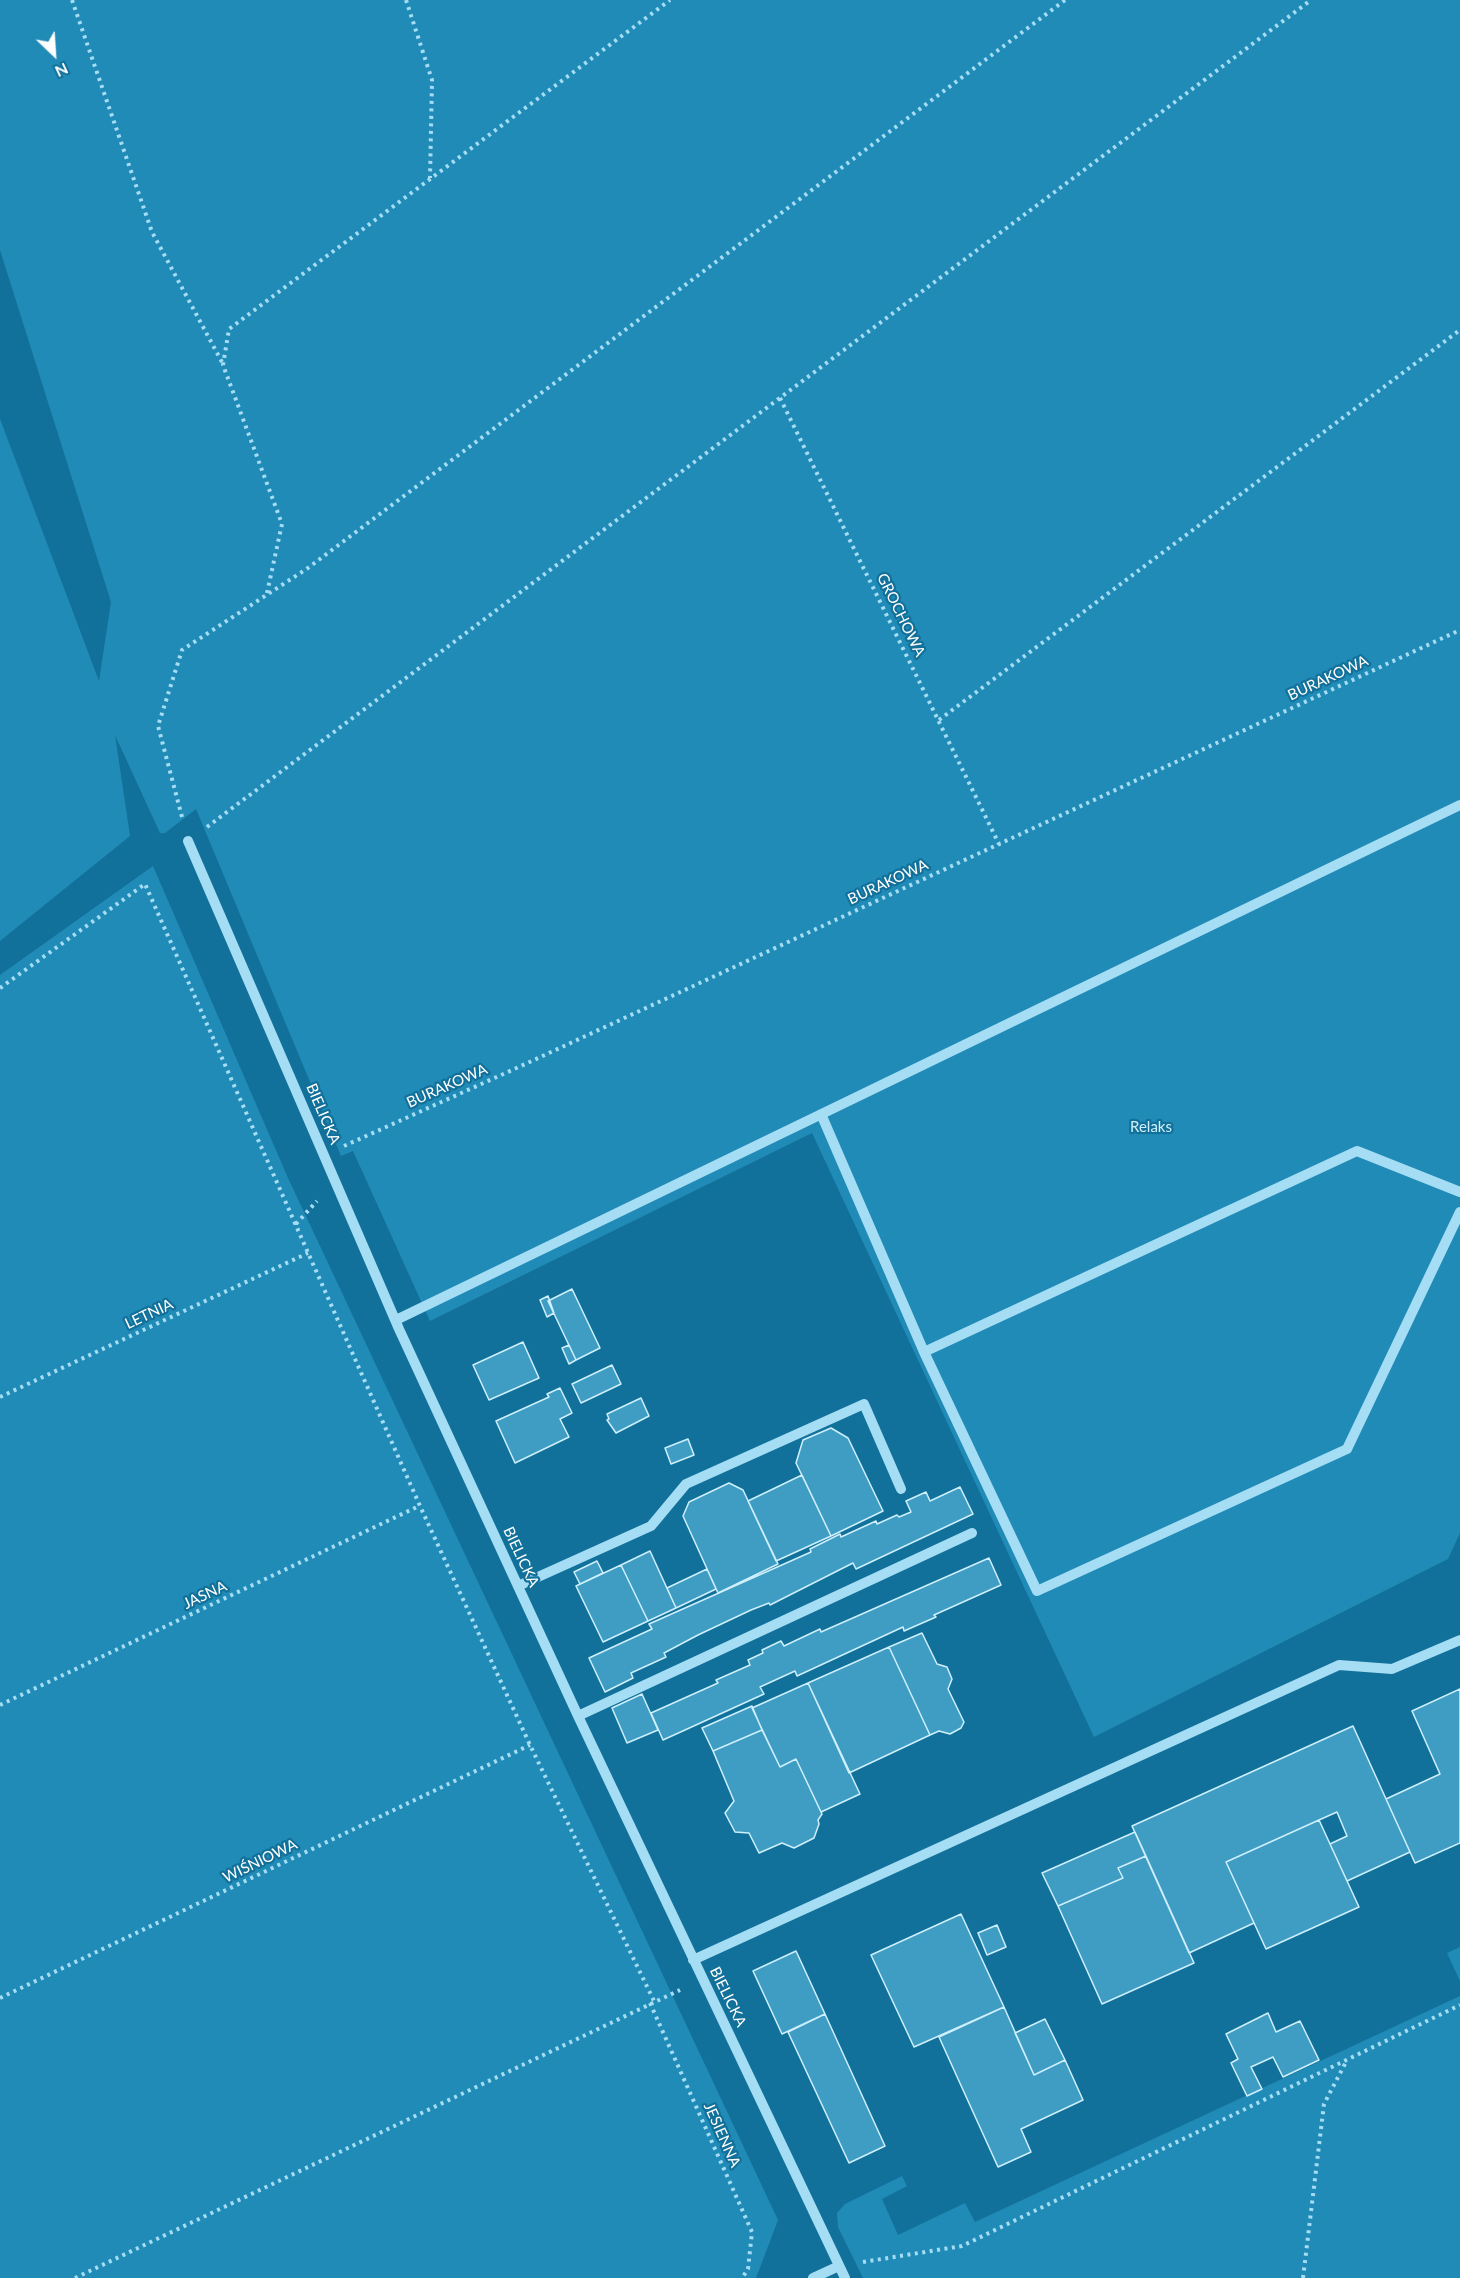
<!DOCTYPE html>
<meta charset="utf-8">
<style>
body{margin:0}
#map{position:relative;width:1460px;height:2278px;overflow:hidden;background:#12719a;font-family:Lato,sans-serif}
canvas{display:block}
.north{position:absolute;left:24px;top:24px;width:60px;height:60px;-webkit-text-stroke:4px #12719a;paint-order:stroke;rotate:155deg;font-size:16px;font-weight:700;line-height:24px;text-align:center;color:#fff}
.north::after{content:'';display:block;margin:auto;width:21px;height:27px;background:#fff;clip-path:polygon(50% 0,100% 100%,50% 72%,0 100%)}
</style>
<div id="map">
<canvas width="1460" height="2278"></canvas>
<div class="north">N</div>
</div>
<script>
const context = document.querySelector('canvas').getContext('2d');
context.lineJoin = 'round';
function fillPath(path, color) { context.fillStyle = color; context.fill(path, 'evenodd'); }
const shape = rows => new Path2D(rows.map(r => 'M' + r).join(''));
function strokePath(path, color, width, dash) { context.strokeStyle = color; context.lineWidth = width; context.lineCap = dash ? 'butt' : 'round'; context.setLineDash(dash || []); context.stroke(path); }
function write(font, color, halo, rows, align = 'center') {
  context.font = font + ' Lato,sans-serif'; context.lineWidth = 4.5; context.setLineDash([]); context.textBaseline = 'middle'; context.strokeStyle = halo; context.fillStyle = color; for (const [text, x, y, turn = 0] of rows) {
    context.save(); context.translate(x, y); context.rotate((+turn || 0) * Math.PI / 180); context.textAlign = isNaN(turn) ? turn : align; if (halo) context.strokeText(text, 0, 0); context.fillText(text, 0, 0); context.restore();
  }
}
const green = shape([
 [0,0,1460,0,1460,1533,1448,1559,1094,1737,812,1133,430,1321,353,1151,341,1156,196,809,165,833,160,833,115,735,130,836,0,941,0,419,99,681,111,602,0,250],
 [153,866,288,1178,778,2220,756,2278,0,2278,0,975],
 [1460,1947,1460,1981,1447,1953],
 [1460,1996,1460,2278,863,2278,838,2227,837,2213,845,2204,902,2176,907,2186,882,2199,898,2235,965,2203,975,2222]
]);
const building = shape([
 [572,1289,600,1348,576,1360,548,1301,572,1289],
 [548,1296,554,1313,547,1317,540,1300,548,1296],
 [523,1342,539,1378,489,1400,473,1365,523,1342],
 [569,1345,576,1360,569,1364,562,1348,569,1345],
 [612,1365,621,1384,581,1403,572,1384,612,1365],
 [560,1388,572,1413,560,1419,569,1437,515,1463,496,1421,549,1397,547,1394,560,1388],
 [641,1398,649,1416,616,1433,607,1420,609,1419,607,1414,641,1398],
 [831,1428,848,1438,883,1511,831,1536,796,1463,803,1440,831,1428],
 [688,1439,694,1455,671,1464,665,1448,688,1439],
 [802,1475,831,1536,776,1561,748,1501,802,1475],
 [729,1483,743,1490,778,1564,718,1593,683,1516,689,1502,729,1483],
 [960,1487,973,1514,856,1569,853,1563,770,1605,769,1603,751,1610,698,1635,664,1653,666,1657,631,1673,633,1678,605,1692,589,1658,652,1629,649,1624,811,1552,810,1549,840,1534,841,1537,876,1521,877,1524,897,1515,899,1517,911,1512,906,1501,926,1492,930,1501,960,1487],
 [650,1551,676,1608,648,1621,621,1565,650,1551],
 [989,1558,1001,1585,934,1615,936,1617,904,1631,903,1627,797,1676,795,1671,760,1687,764,1694,663,1740,651,1713,718,1683,716,1680,750,1665,748,1660,763,1653,762,1650,781,1641,784,1646,820,1629,821,1632,989,1558],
 [597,1561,603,1573,580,1584,574,1572,597,1561],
 [621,1565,648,1621,603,1642,576,1586,621,1565],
 [707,1569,716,1589,676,1608,667,1588,707,1569],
 [922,1633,937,1664,947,1667,952,1679,948,1689,964,1722,961,1728,950,1734,939,1731,930,1735,889,1647,922,1633],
 [889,1647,930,1735,849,1773,808,1683,889,1647],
 [808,1683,860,1794,821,1812,796,1759,780,1767,752,1708,808,1683],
 [1460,1689,1460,1843,1415,1863,1386,1799,1440,1774,1412,1711,1460,1689],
 [642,1694,658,1730,627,1743,612,1708,642,1694],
 [752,1706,762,1730,713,1751,702,1728,752,1706],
 [1353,1726,1410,1852,1347,1881,1330,1844,1347,1836,1337,1812,1319,1820,1226,1862,1254,1923,1189,1953,1132,1826,1353,1726],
 [762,1730,780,1767,796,1759,822,1814,818,1820,819,1824,814,1838,794,1848,782,1843,759,1853,749,1833,735,1832,725,1813,734,1801,713,1751,762,1730],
 [1319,1820,1359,1907,1266,1949,1226,1862,1319,1820],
 [1135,1832,1146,1856,1118,1868,1123,1878,1058,1906,1042,1873,1135,1832],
 [1146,1856,1194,1963,1102,2004,1058,1906,1123,1878,1118,1868,1146,1856],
 [961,1914,1004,2007,914,2047,871,1955,961,1914],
 [997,1925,1006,1947,987,1955,978,1933,997,1925],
 [796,1951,825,2014,782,2034,753,1971,796,1951],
 [1004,2007,1034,2075,1065,2060,1083,2100,1021,2129,1031,2152,998,2167,939,2037,1004,2007],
 [1268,2013,1276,2032,1300,2021,1319,2060,1283,2077,1273,2057,1251,2067,1262,2089,1247,2096,1231,2063,1238,2059,1226,2034,1268,2013],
 [825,2014,885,2146,849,2163,788,2032,825,2014],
 [1045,2019,1065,2060,1034,2075,1015,2033,1045,2019]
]);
const path = shape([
 [72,0,152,232,223,364],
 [406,0,432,80,430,178],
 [780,398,999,844],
 [267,593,282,524,223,365,229,329,670,0],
 [939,720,1460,330],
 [182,817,158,726,182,650,308,568,1065,0],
 [207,827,1311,0],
 [0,988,145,884,420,1506,530,1745,654,2001],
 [344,1146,521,1066,1460,630],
 [296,1224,317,1201],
 [0,1397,308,1253],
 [0,1705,419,1506],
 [0,1998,530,1745],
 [650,2003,752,2232,748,2269,742,2278],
 [863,2262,962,2246,1460,2005],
 [75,2278,680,1990],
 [1303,2278,1324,2104,1347,2060]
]);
const minor = shape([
 [188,841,399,1329,578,1716,845,2278],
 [821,1114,924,1352,1037,1591,1347,1449,1460,1212],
 [396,1320,1460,805],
 [924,1352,1357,1151,1460,1192],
 [518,1586,651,1526,686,1484,864,1404,901,1489],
 [578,1716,972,1533],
 [693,1960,1339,1665,1392,1669,1460,1640],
 [813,2278,839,2266]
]);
const streetNames = [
 ["GROCHOWA",901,615,64],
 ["BURAKOWA",1328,678,-25],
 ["BURAKOWA",888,882,-25],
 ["BURAKOWA",447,1086,-24],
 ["BIELICKA",323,1114,67],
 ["LETNIA",149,1314,-25],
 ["BIELICKA",521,1557,65],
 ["JASNA",205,1595,-25],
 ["WIŚNIOWA",260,1861,-26],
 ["BIELICKA",728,1997,64],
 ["JESIENNA",722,2135,66]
];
const parkNames = [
 ["Relaks",1151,1127]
];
fillPath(green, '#218bb7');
fillPath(building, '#3f9cc3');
strokePath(building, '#cef0fd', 1.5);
strokePath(path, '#a5ddf4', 4, [3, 4.5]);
strokePath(minor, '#a5ddf4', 10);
write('15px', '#fff', '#12719a', streetNames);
write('15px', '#cef0fd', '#12719a', parkNames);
</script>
